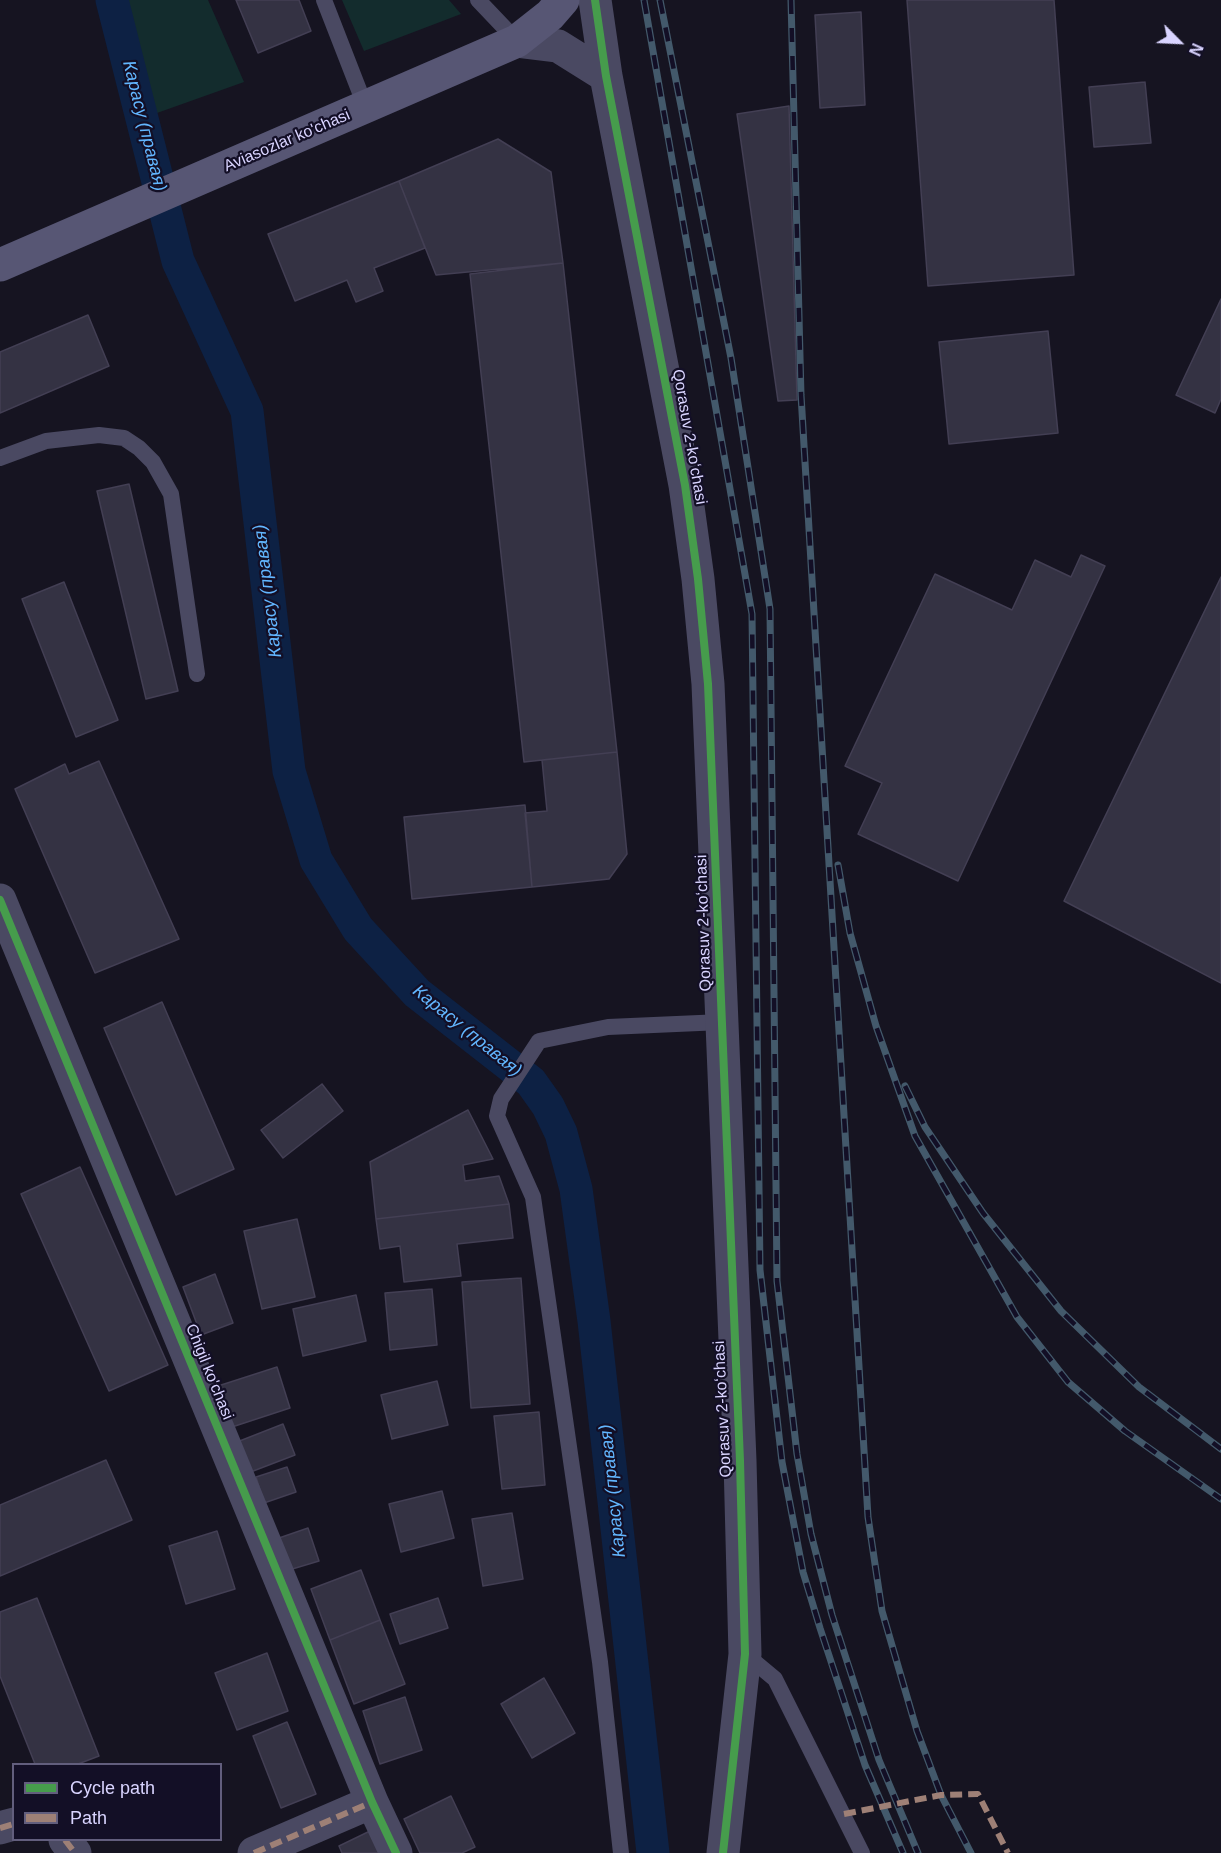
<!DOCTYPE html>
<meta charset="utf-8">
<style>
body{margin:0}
#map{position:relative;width:1221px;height:1853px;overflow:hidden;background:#161421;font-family:Helvetica,sans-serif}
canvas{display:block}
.legend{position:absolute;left:12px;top:1763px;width:210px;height:78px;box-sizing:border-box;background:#130f26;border:2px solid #625e7d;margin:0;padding:8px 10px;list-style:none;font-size:18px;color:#d9d4ff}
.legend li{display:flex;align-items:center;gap:12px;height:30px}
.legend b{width:30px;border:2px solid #625e7d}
.north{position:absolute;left:1149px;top:12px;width:60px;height:60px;-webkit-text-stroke:4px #130f26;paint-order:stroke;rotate:114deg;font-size:16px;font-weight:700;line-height:24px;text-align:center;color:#d9d4ff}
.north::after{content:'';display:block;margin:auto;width:21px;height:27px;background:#d9d4ff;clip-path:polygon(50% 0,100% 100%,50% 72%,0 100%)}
</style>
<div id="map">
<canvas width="1221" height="1853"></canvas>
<ul class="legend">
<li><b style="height:8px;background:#469c4c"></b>Cycle path</li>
<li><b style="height:8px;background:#9e8076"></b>Path</li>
</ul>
<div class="north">N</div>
</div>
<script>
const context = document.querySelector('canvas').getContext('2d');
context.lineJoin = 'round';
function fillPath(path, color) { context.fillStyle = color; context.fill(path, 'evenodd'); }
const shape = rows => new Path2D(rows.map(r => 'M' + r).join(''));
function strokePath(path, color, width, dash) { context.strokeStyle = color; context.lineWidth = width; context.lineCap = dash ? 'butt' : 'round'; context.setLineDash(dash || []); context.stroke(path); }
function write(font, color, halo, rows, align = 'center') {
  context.font = font + ' Helvetica,sans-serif'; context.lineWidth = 4.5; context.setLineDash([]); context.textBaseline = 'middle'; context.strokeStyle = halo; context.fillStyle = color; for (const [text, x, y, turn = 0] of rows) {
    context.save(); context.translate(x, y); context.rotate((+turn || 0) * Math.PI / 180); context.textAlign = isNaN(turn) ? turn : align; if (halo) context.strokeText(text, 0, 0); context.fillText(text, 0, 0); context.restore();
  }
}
const green = shape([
 [126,0,208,0,244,82,157,113,124,5],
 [342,0,449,0,461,14,364,51]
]);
const canal = shape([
 [112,0,178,261,247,411,289,771,316,860,358,929,417,993,531,1082,548,1106,561,1133,576,1189,594,1321,653,1853]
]);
const building = shape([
 [236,0,299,0,311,31,258,53,236,0],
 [907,0,1054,0,1074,275,928,286,907,0],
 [861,12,865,105,820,108,815,15,861,12],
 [1145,82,1151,143,1094,147,1089,87,1145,82],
 [789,106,797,400,778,401,737,114,789,106],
 [498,139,551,172,563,263,436,275,399,181,498,139],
 [399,181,425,248,374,268,383,291,356,302,347,280,295,301,268,234,399,181],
 [563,263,617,752,524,762,470,274,563,263],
 [1221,299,1221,399,1215,413,1176,395,1221,299],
 [88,315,109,366,0,413,0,352,88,315],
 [1048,331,1058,433,949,444,939,342,1048,331],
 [129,484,178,691,146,699,97,491,129,484],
 [1081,555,1105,566,958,881,858,834,882,783,845,766,935,574,1012,610,1035,560,1071,577,1081,555],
 [1221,577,1221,983,1064,901,1221,577],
 [64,582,118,720,76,737,22,599,64,582],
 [617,752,627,854,609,879,532,887,525,813,547,811,542,760,617,752],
 [99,761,179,939,95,973,15,789,65,764,69,774,99,761],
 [525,805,532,887,412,899,404,817,525,805],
 [162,1002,234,1169,176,1195,104,1028,162,1002],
 [322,1084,343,1111,283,1158,261,1130,322,1084],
 [468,1110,493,1159,463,1165,465,1181,499,1176,509,1204,376,1219,370,1162,468,1110],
 [80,1167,168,1365,109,1391,21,1194,80,1167],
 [509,1204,513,1238,457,1244,461,1276,404,1282,400,1246,380,1249,376,1219,509,1204],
 [297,1219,315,1297,262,1309,244,1231,297,1219],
 [215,1274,233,1323,201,1335,183,1287,215,1274],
 [521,1278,530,1404,471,1408,462,1282,521,1278],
 [432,1289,437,1345,390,1350,385,1293,432,1289],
 [356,1295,366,1341,303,1356,293,1309,356,1295],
 [277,1367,290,1408,232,1427,218,1386,277,1367],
 [437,1381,448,1425,392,1439,381,1395,437,1381],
 [539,1412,545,1485,502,1489,494,1416,539,1412],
 [283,1424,295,1455,248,1473,237,1442,283,1424],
 [106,1460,132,1520,0,1576,0,1505,106,1460],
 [287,1467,296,1492,264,1503,256,1477,287,1467],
 [442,1491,454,1538,401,1552,389,1504,442,1491],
 [512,1513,523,1579,483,1586,472,1519,512,1513],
 [308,1528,319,1561,289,1570,279,1538,308,1528],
 [217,1531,235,1589,186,1604,169,1546,217,1531],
 [361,1570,380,1620,330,1640,311,1589,361,1570],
 [37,1598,99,1756,78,1764,35,1764,0,1676,0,1612,37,1598],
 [438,1598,448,1628,400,1644,390,1614,438,1598],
 [380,1620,405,1684,354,1704,330,1640,380,1620],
 [267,1653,288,1711,237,1730,215,1673,267,1653],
 [544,1678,575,1733,532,1758,501,1704,544,1678],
 [405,1697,422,1750,380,1764,363,1711,405,1697],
 [287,1722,316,1794,281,1808,253,1736,287,1722],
 [451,1796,475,1847,462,1853,420,1853,404,1819,451,1796],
 [370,1831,380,1853,342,1853,339,1846,370,1831]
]);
const service = shape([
 [324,0,366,108],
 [478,0,517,41],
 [0,458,46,441,99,435,124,438,139,448,153,462,171,494,197,674],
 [745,1654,775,1679,862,1853],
 [621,1853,600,1662,533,1197,497,1116,501,1099,539,1041,608,1027,722,1022]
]);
const minor = shape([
 [0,900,372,1802,396,1853],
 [0,1828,14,1824],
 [65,1840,75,1853],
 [254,1853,372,1802]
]);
const tertiary = shape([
 [595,0,606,76,685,485,698,579,708,684,740,1461,745,1654,723,1853],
 [517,41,558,46,606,76]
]);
const secondary = shape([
 [0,265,517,41,550,15,563,0]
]);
const rail = shape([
 [644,0,752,614,760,1270,782,1462,803,1572,820,1628,865,1765,903,1853],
 [660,0,731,358,770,609,777,1281,797,1454,811,1534,832,1615,879,1760,918,1853],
 [791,0,801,395,868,1517,882,1611,917,1731,941,1795,971,1853],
 [838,865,850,933,876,1026,915,1136,1017,1317,1068,1382,1125,1431,1221,1499],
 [905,1086,925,1127,983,1213,1061,1311,1139,1387,1221,1449]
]);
const quiet = shape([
 [844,1814,941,1795,978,1794,1008,1853],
 [0,1828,14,1824],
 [65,1840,75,1853],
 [254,1853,372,1802]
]);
const cycleway = shape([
 [595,0,606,76,685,485,698,579,708,684,740,1461,745,1654,723,1853],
 [0,900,372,1802,396,1853]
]);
const streetNames = [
 ["Aviasozlar ko'chasi",287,141,-23],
 ["Qorasuv 2-koʻchasi",689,437,80],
 ["Qorasuv 2-koʻchasi",704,923,-92],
 ["Chigil ko'chasi",209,1372,68],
 ["Qorasuv 2-koʻchasi",723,1409,-93]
];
const waterNames = [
 ["Карасу (правая)",144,126,76],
 ["Карасу (правая)",268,591,-97],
 ["Карасу (правая)",467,1031,39],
 ["Карасу (правая)",613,1491,-96]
];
fillPath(green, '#132c2d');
strokePath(canal, '#0d2144', 33);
fillPath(building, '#343243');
strokePath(building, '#433f54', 1.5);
strokePath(service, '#4a4962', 16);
strokePath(minor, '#4a4962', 33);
strokePath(tertiary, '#4a4962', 33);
strokePath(secondary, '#575674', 33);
strokePath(rail, '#43596b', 7);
strokePath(rail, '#130f26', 4.5, [14]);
strokePath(quiet, '#9e8076', 6, [12, 6]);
strokePath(cycleway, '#469c4c', 8);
write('16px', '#d9d4ff', '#130f26', streetNames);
write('italic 18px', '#62b6ff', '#130f26', waterNames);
</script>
